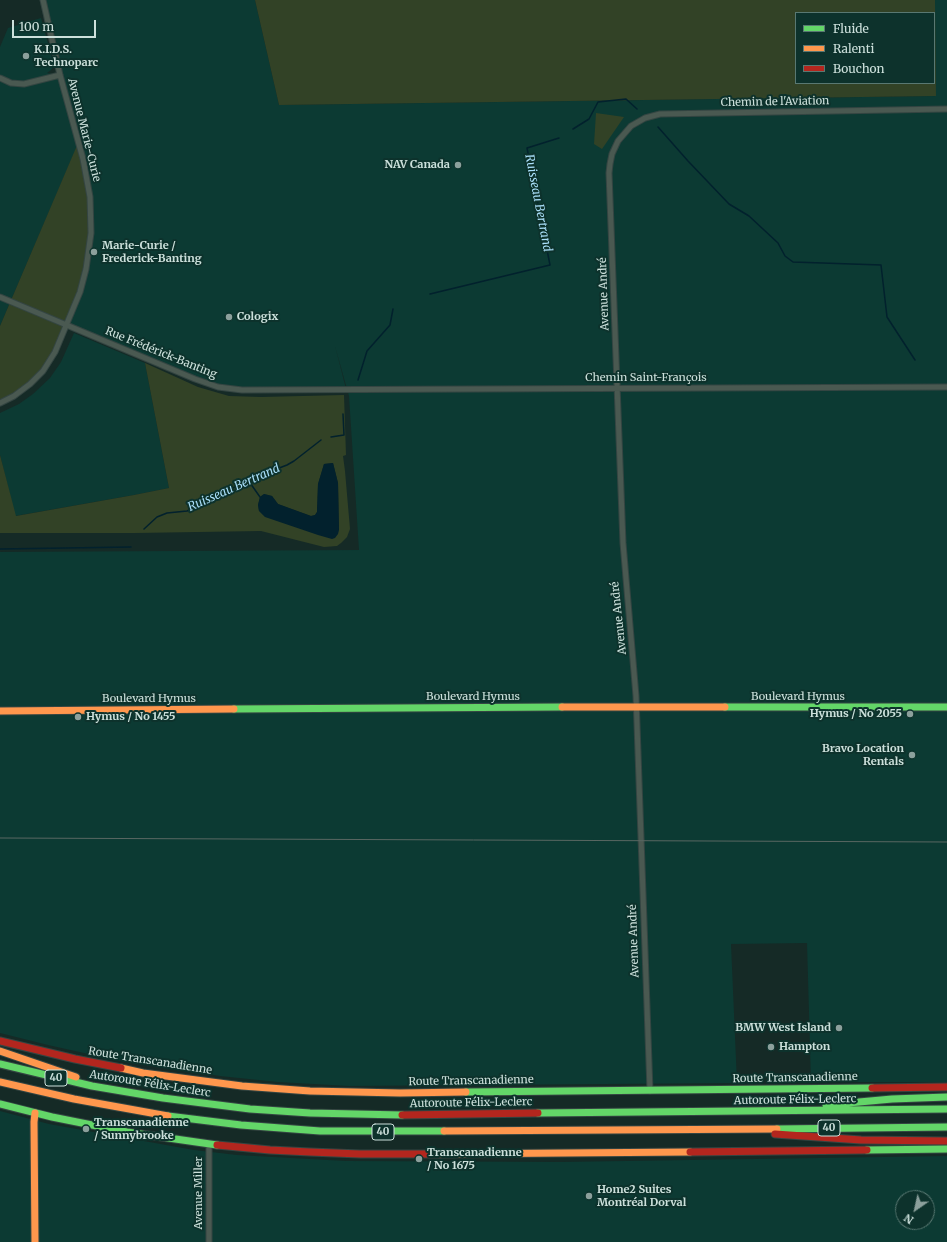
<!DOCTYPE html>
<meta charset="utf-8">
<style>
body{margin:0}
#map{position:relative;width:947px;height:1242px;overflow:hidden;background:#152a26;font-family:Merriweather,serif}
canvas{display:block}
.legend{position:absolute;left:795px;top:12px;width:140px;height:72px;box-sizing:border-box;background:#0d322c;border:1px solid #597872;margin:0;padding:5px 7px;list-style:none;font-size:12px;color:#cce0db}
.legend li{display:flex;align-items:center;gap:8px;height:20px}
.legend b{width:20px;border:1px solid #597872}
.north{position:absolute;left:895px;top:1190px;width:40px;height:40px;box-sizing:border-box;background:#0d322c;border:1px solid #597872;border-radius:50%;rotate:214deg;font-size:11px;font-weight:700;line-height:16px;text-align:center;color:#cce0db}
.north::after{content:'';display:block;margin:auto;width:14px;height:18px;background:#8ca09c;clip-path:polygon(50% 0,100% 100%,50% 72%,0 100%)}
.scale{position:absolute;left:12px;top:20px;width:84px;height:18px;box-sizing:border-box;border:2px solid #cce0db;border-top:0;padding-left:5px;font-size:12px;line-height:14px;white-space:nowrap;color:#cce0db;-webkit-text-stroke:3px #0d322c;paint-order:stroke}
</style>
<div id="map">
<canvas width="947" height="1242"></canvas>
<ul class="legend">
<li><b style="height:5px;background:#63d668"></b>Fluide</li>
<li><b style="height:5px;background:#ff974d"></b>Ralenti</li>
<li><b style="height:5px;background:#b3261e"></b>Bouchon</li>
</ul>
<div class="north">N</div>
<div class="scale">100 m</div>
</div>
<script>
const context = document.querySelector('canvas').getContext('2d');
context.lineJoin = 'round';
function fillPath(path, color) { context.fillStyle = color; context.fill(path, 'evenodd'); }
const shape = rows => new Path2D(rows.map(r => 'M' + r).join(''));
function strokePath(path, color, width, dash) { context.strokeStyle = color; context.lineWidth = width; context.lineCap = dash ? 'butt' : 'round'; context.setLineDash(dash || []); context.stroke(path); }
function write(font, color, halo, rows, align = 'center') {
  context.font = font + ' Merriweather,serif'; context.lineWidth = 4; context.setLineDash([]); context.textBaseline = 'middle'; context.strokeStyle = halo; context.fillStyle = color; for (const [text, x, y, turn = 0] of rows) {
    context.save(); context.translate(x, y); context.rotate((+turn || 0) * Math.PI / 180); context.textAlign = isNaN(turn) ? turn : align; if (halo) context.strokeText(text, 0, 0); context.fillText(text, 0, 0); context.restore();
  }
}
const built = shape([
 [42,0,255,0,279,105,935,96,935,0,947,0,947,1082,811,1082,807,943,731,944,737,1083,349,1086,278,1082,220,1076,120,1061,48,1045,0,1033,0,552,359,550,349,396,335,346,346,389,242,390,218,387,66,324,78,144,0,326,0,47,8,28,41,18,54,65,51,70,47,73,59,75],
 [74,333,145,363,169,488,134,495,15,516,0,455,0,413,19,404,33,394,50,378,61,362],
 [0,1111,49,1124,194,1150,237,1155,346,1161,561,1162,947,1156,947,1242,0,1242],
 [903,1198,927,1198,927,1222,903,1222]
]);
const green = shape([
 [255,0,935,0,936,96,279,105],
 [796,13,934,13,934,83,796,83],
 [596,113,624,117,602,149,594,144],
 [78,143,90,197,91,232,86,269,55,352,30,384,0,403,0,326],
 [145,363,198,387,229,396,261,397,344,395,346,455,343,456,345,471,350,529,347,537,341,543,337,546,324,547,261,531,135,533,0,533,0,455,16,516,134,495,169,488],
 [333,463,338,483,339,530,259,511,258,505,260,497,264,494,272,496,278,504,311,516,315,515,317,512,318,484,324,464]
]);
const water = shape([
 [333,463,338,483,339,530,338,534,335,538,332,539,318,535,265,517,259,511,258,505,260,497,264,494,272,496,278,504,311,516,315,515,317,512,318,484,324,464]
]);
const stream = shape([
 [658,127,688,161,729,204,749,216,778,243,785,256,793,262,881,265,887,317,915,360],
 [573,129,589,119,598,102,626,99,637,109],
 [430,294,550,265,527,148,559,138],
 [358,380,367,351,390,325,393,309],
 [331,437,344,435,343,414],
 [248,480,260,497],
 [144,529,157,517,167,513,187,511,214,498,248,480,287,465,294,461,321,440],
 [0,549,131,547]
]);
const street = shape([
 [0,78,11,83,24,84,60,75],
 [0,297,195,379,218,387,242,390,947,387],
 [0,403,14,396,30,384,43,371,55,352,80,292,86,269,91,233,90,197,83,159,60,75,43,0],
 [650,1091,636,696,623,543,609,173,610,164,612,154,618,141,631,126,645,118,660,114,947,109],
 [209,1242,209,1144]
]);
const fast = shape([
 [725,707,947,707],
 [234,709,562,707],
 [0,1064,92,1086,163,1098,250,1109,310,1113,402,1115],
 [466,1092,872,1088],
 [0,1104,52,1117,127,1132,217,1145],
 [826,1105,892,1099,947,1097],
 [538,1113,947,1109],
 [168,1116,241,1125,320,1131,444,1131],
 [777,1129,947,1127],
 [867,1150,947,1149]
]);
const slow = shape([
 [562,707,725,707],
 [0,711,234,709],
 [0,1051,76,1077],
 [121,1068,143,1073,242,1086,310,1091,400,1093,466,1092],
 [0,1082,74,1099,168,1116],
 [35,1113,34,1122,35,1242],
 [444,1131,777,1129],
 [440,1154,690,1152]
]);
const jam = shape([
 [0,1041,75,1059,121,1068],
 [872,1088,947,1087],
 [402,1115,538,1113],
 [775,1134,861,1140,947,1141],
 [217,1145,270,1150,310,1152,360,1154,440,1154],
 [690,1152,867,1150]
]);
const tram = shape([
 [0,838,947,842]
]);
const markers = [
 [26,56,4,"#8ca09c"],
 [458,165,4,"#8ca09c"],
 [94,252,4,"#8ca09c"],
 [229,317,4,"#8ca09c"],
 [910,714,4,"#8ca09c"],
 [78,717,4,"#8ca09c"],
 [912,755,4,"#8ca09c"],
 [839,1028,4,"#8ca09c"],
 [771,1047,4,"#8ca09c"],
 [86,1129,4,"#8ca09c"],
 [419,1159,4,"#8ca09c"],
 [589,1196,4,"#8ca09c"]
];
const shields = [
 [56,1078,22],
 [829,1128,22],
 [383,1132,22]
];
const shieldNames = [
 ["40",56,1078],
 ["40",829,1128],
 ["40",383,1132]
];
const poiNames = [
 ["K.I.D.S.",34,50],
 ["Technoparc",34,63],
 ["NAV Canada",450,165,"right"],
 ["Marie-Curie /",102,246],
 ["Frederick-Banting",102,259],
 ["Cologix",237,317],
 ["Hymus / No 2055",902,714,"right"],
 ["Hymus / No 1455",86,717],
 ["Bravo Location",904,749,"right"],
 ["Rentals",904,762,"right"],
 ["BMW West Island",831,1028,"right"],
 ["Hampton",779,1047],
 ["Transcanadienne",94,1123],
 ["/ Sunnybrooke",94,1136],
 ["Transcanadienne",427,1153],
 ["/ No 1675",427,1166],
 ["Home2 Suites",597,1190],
 ["Montréal Dorval",597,1203]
];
const streetNames = [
 ["Chemin de l'Aviation",775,102,-1],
 ["Avenue Marie-Curie",84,130,76],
 ["Avenue André",604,294,-92],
 ["Rue Frédérick-Banting",161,353,22],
 ["Chemin Saint-François",646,378],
 ["Avenue André",619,618,-96],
 ["Boulevard Hymus",473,697],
 ["Boulevard Hymus",798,697],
 ["Boulevard Hymus",149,699],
 ["Avenue André",634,941,-92],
 ["Route Transcanadienne",150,1061,9],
 ["Route Transcanadienne",795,1078,-1],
 ["Route Transcanadienne",471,1081,-1],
 ["Autoroute Félix-Leclerc",150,1084,9],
 ["Autoroute Félix-Leclerc",795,1100,-1],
 ["Autoroute Félix-Leclerc",471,1103,-1],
 ["Avenue Miller",199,1193,-90]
];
const waterNames = [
 ["Ruisseau Bertrand",538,203,79],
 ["Ruisseau Bertrand",234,488,-24]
];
fillPath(built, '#0c3a33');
fillPath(green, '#324226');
fillPath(water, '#02212d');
strokePath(stream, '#02212d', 1.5);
strokePath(street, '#344542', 7);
strokePath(fast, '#344542', 9);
strokePath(slow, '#344542', 9);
strokePath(jam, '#344542', 9);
strokePath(street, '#4a5951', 5);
strokePath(fast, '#63d668', 7);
strokePath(slow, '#ff974d', 7);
strokePath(jam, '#b3261e', 7);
strokePath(tram, '#596762', 1);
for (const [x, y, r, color] of markers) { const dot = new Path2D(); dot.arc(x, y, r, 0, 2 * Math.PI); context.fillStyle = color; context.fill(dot); strokePath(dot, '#0d322c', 1.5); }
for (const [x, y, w] of shields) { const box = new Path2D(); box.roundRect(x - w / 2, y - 8, w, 16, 3); context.fillStyle = '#0d322c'; context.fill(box); strokePath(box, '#cce0db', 1); }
write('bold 10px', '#cce0db', null, shieldNames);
write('bold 11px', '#cce0db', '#0d322c', poiNames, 'left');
write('11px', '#cce0db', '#0d322c', streetNames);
write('italic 12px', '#a9def8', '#0d322c', waterNames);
</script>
